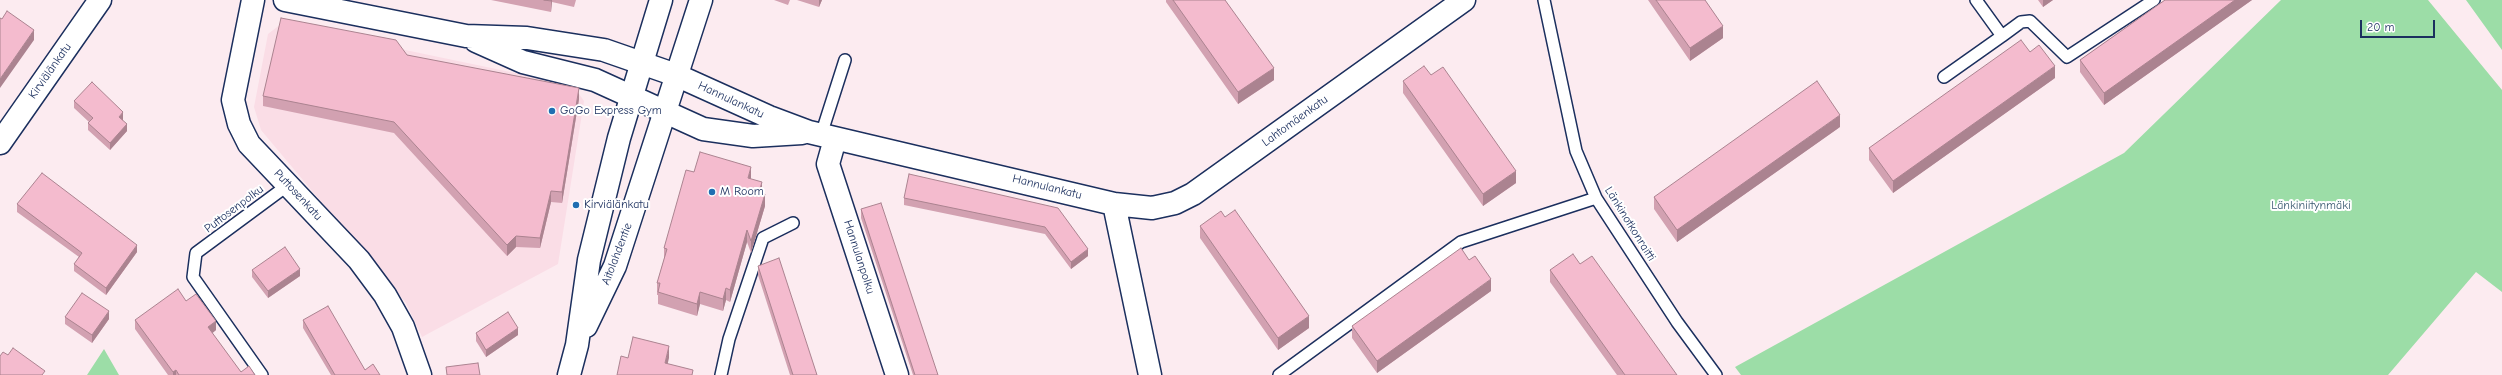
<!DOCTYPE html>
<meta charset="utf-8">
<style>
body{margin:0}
#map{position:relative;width:2502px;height:375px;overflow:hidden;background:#fcebf0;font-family:"Comic Neue",sans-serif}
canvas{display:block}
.scale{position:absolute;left:2360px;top:20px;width:75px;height:18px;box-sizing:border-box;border:2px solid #1b2f5e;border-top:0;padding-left:5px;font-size:12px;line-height:14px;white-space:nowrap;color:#1b2f5e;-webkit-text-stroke:3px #fff;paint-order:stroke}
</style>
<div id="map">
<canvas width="2502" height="375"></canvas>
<div class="scale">20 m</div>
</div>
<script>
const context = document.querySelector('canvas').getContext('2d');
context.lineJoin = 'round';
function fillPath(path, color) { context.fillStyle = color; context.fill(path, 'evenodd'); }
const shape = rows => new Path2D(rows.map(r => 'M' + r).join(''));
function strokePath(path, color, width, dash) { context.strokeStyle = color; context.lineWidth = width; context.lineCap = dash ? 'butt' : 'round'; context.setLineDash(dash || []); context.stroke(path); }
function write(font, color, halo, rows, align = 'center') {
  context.font = font + ' "Comic Neue",sans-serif'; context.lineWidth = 4; context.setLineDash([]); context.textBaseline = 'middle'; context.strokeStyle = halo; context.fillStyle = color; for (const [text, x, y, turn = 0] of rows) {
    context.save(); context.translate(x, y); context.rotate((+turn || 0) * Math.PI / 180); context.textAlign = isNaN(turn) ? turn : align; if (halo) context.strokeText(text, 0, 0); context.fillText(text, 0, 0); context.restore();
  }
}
const built = shape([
 [281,24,563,83,577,91,584,101,558,264,422,337,406,303,261,130,254,107,268,34]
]);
const green = shape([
 [2281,0,2428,0,2502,90,2502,292,2476,272,2388,375,1741,375,1735,367,2124,153],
 [2466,0,2502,0,2502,50],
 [104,349,119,375,87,375]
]);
const lane = shape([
 [1544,0,1576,151,1596,198,1677,322,1716,375],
 [2002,36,2021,22,2030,21,2067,57,2154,0],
 [1944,77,2002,36,1976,0],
 [821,135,845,60],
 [262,375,193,277,196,253,288,185],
 [721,375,729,339,763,238,793,223],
 [1279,375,1461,242,1596,198]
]);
const street = shape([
 [253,0,233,100,239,124,249,144,359,260,385,295,403,327,420,375],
 [285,0,466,36,527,38,604,50,676,75,769,117,809,132,1114,204,1152,208,1175,203,1193,194,1464,0],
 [476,41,523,62,595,80,703,129,753,136,802,133],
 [835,139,828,164,897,375],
 [0,143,100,0],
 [1114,204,1150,375]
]);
const secondary = shape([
 [586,326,615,266,701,0],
 [569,375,577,345,589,260,619,138,661,0]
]);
const wall = shape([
 [491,0,576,0,574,7,552,2,551,12],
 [774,0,790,0,788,5],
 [797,0,822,0,819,7],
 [1166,0,1225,0,1274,80,1238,104,1166,2],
 [1648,0,1705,0,1723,38,1690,61],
 [2038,0,2053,0,2043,7],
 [2165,0,2252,0,2104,105,2080,72,2080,60],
 [407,55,579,99,562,203,551,202,540,248,516,247,507,256,394,133,263,106,263,96],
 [2055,78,1893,193,1869,160,1869,148],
 [1403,81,1516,183,1483,206,1403,93],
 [74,101,123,120,127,131,110,150,88,130,88,123,89,122,74,108],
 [1840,127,1677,242,1654,209,1654,197],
 [694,172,751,179,762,193,765,206,751,253,747,242,730,302,726,300,723,311,700,304,697,316,658,304,658,295,657,295,657,283,664,259,664,248],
 [904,198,1058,208,1088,256,1071,269,1045,234,904,205],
 [17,204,137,252,106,295,74,271,74,264,79,257,17,212],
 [861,209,938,375,913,375,861,218],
 [1200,226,1309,328,1278,350,1200,238],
 [1580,264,1677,375,1617,375,1550,282,1550,270],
 [758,266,817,375,790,375,758,275],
 [252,270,300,276,268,298,252,277],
 [1491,291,1377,373,1352,338,1352,326],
 [186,301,216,330,212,333,241,372,255,375,168,375,135,329,135,320],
 [65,317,109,319,92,343,65,324],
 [303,320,365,370,380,375,331,375,303,328],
 [476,333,518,335,486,357,476,341]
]);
const shadedWall = shape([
 [551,0,552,0,551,12],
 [819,0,822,0,819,7],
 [2043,0,2053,0,2043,7],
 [2235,0,2252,0,2104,105,2104,93],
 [1723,26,1723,38,1690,61,1690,48],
 [34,30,34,40,0,88,0,79],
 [2055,66,2055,78,1893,193,1893,181],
 [1274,68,1274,80,1238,104,1238,92],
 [579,88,579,99,562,203,562,192],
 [123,112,123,120,119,124,119,117],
 [1840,115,1840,127,1677,242,1677,230],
 [127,124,127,131,110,150,110,143],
 [751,167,751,179,748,190,748,178],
 [1516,171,1516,183,1483,206,1483,194],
 [762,182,762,194,759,192],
 [551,191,551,202,540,248,540,238],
 [765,194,765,206,751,253,751,241],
 [747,230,747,242,730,302,730,290],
 [516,236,516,247,507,256,507,245],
 [137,245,137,252,106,295,106,288],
 [1088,249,1088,256,1071,269,1071,262],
 [300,269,300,276,268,298,268,291],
 [1491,279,1491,291,1377,373,1377,361],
 [726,288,726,300,723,311,723,299],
 [700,292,700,304,697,316,697,304],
 [109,311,109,319,92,343,92,335],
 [1309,316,1309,328,1278,350,1278,338],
 [216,321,216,330,208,337,208,327],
 [518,328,518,335,486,357,486,350],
 [669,346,669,358,665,375,665,363],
 [176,370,176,375,173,375,173,372]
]);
const building = shape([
 [544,0,551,0,551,1,544,0],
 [1173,0,1225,0,1274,68,1238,92,1173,0],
 [1656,0,1705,0,1723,26,1690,48,1656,0],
 [2165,0,2235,0,2104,93,2080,60,2165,0],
 [7,11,34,30,0,79,0,18,2,19,7,11],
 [281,18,396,40,407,55,579,88,562,192,551,191,540,238,516,236,507,245,394,122,263,96,281,18],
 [2021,40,2030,52,2039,45,2055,66,1893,181,1869,148,2021,40],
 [1424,66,1431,75,1443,67,1516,171,1483,194,1403,81,1424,66],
 [1817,81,1840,115,1677,230,1654,197,1817,81],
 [92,82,123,112,119,117,127,124,110,143,88,123,93,118,74,101,92,82],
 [700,152,751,167,748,178,762,182,759,192,765,194,751,241,747,230,730,290,726,288,723,299,700,292,697,304,658,292,660,283,657,283,667,249,664,248,686,170,694,172,700,152],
 [42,173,137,245,106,288,74,264,82,253,17,204,42,173],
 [909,174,1058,208,1088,249,1071,262,1045,227,904,198,909,174],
 [881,203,938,375,915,375,861,209,881,203],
 [1235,210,1309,316,1278,338,1200,226,1221,211,1225,217,1235,210],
 [285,247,300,269,268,291,252,270,285,247],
 [1461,248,1469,260,1475,256,1491,279,1377,361,1352,326,1461,248],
 [1573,254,1580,264,1592,256,1677,375,1625,375,1550,270,1573,254],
 [779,258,817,375,793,375,758,266,779,258],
 [178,289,186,301,196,294,216,321,208,327,241,372,249,366,255,375,179,375,176,370,173,372,135,320,178,289],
 [82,293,109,311,92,335,65,317,82,293],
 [328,306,365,370,373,364,380,375,335,375,303,320,328,306],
 [508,312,518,328,486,350,476,333,508,312],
 [633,337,669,346,665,363,693,370,692,375,617,375,621,356,628,358,633,337],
 [13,348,45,371,42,375,0,375,0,356,3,352,8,355,13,348],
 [478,363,480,375,447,375,446,367,478,363]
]);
const markers = [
 [552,111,4,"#1f6fb2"],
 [712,192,4,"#1f6fb2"],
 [576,205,4,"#1f6fb2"]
];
const streetNames = [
 ["Kirviälänkatu",50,71,-55],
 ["Hannulankatu",731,100,25],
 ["Lahtomäenkatu",1295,121,-36],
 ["Hannulankatu",1047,187,14],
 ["Puttosenkatu",298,195,47],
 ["Puttosenpolku",234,209,-37],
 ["Länkinotkonraitti",1630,224,58],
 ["Aitolahdentie",617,254,-69],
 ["Hannulanpolku",859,257,72]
];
const poiNames = [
 ["GoGo Express Gym",560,111],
 ["M Room",720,192],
 ["Kirviälänkatu",584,205]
];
const parkNames = [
 ["Länkiniitynmäki",2311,206]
];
fillPath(built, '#fadde6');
fillPath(green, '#9cdda7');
strokePath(lane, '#1b2f5e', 14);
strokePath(street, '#1b2f5e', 25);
strokePath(secondary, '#1b2f5e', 25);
strokePath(lane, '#fff', 11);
strokePath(street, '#fff', 22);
strokePath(secondary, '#fff', 22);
fillPath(wall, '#d2a1b1');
fillPath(shadedWall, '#ab8390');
fillPath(building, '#f4bbce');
strokePath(building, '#ab8390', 1);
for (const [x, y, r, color] of markers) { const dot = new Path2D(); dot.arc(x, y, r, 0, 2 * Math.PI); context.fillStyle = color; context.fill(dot); strokePath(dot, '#fff', 1.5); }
write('12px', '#1b2f5e', '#fff', streetNames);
write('12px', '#1b2f5e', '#fff', poiNames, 'left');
write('12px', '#3b5a70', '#fff', parkNames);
</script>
